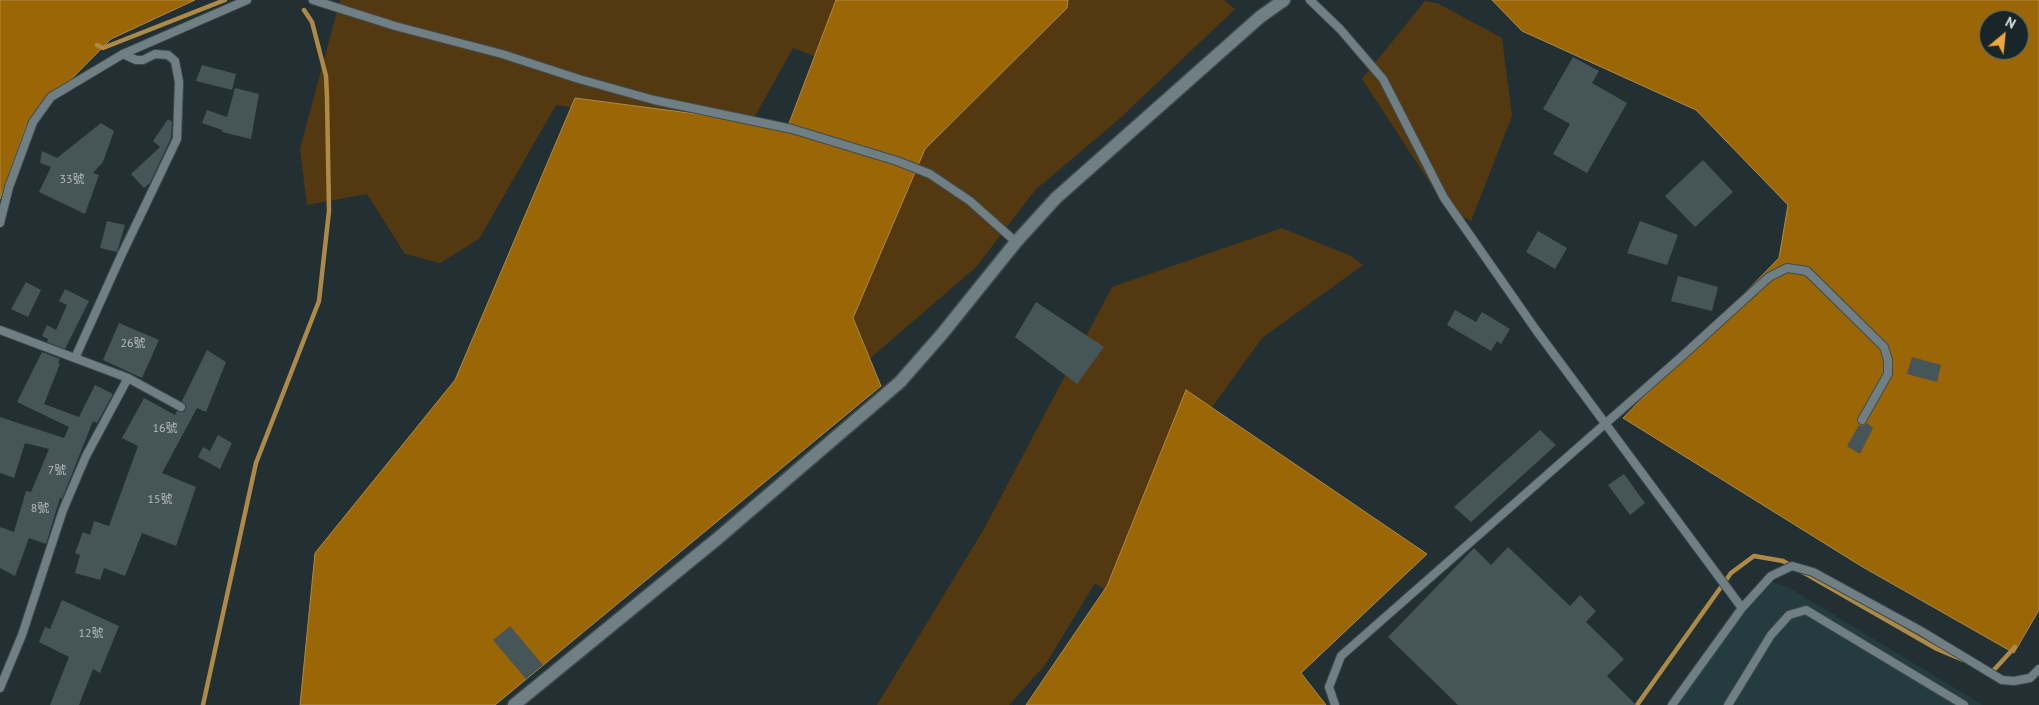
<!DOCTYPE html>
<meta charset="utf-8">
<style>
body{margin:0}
#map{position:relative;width:2039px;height:705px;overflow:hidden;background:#223033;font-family:"PT Sans",sans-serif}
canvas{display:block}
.north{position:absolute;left:1979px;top:10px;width:50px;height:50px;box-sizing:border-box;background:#182629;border:1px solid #647073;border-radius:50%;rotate:28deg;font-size:14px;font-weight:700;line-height:20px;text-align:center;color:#d6dfe1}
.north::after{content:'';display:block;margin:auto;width:18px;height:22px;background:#eea73c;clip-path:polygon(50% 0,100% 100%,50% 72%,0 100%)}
</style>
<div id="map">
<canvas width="2039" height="705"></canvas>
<div class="north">N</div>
</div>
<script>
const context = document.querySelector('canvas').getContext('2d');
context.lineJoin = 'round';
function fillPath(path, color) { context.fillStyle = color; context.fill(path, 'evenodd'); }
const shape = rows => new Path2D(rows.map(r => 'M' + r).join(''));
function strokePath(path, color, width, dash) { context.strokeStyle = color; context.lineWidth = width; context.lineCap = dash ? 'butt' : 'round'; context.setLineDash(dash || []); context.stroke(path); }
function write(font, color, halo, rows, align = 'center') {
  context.font = font + ' "PT Sans","Noto Sans TC",sans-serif'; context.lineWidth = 4.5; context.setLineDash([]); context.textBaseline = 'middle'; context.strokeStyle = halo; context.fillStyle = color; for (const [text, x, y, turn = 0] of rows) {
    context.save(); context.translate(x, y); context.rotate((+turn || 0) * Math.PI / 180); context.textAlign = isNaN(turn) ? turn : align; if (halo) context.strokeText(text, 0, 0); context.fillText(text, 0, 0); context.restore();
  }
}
const built = shape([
 [1763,579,1788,587,1983,705,1667,705]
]);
const green = shape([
 [340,0,1224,0,1235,9,1117,121,1036,189,976,267,845,380,843,276,904,90,793,48,745,134,556,105,479,239,440,263,405,254,367,194,307,205,300,149],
 [1425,1,1437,3,1502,38,1512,116,1471,221,1446,207,1362,79],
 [1282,228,1351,256,1363,265,1262,338,1184,446,1132,607,1095,583,1045,665,1009,705,877,705,984,529,1112,287]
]);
const water = shape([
 [0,0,195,0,111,39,27,124,0,199,0,0],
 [836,0,1068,0,1067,8,925,149,853,318,881,386,495,705,300,705,315,553,455,380,575,98,788,126,836,0],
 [1492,0,2039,0,2039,610,2014,653,1861,566,1623,418,1779,258,1788,205,1696,110,1522,31,1492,0],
 [1989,20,2019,20,2019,50,1989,50,1989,20],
 [1186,390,1427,554,1301,673,1326,705,1026,705,1107,586,1186,390]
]);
const stream = shape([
 [97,45,103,48,225,0],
 [1801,571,1937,649,1963,660],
 [1989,670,1992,672,2015,647],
 [203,705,256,463,319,301,329,211,327,97,326,76,312,22,304,10],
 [1637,705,1731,573,1754,556,1783,561,1792,566]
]);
const building = shape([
 [1573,57,1599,71,1592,83,1627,103,1587,173,1553,154,1570,124,1543,109],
 [202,65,236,74,232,90,196,81],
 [235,88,259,94,251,139,222,132,222,130,202,123,207,110,227,117],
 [168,119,172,122,171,138,150,183,144,188,131,174,160,147,153,141],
 [101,123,114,131,103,162,93,173,99,175,85,214,39,192,51,167,40,163,42,151,57,158],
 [1703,160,1733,192,1695,227,1665,196],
 [107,221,125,225,117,252,100,248],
 [1640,221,1678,235,1667,265,1627,253],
 [1538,231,1567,248,1555,269,1526,252],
 [1678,276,1718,287,1712,311,1671,301],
 [26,282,41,290,28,317,11,309],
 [65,289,89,301,65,349,47,342,48,339,42,336,47,325,56,330,67,305,59,301],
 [1036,302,1104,347,1077,384,1015,337],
 [1455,310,1476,322,1482,312,1510,329,1501,344,1497,341,1491,351,1447,325],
 [119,323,159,340,142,378,103,360],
 [207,350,226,362,206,412,197,408,162,473,196,487,176,546,142,533,125,576,104,568,100,580,75,573,80,555,75,553,83,532,90,535,94,521,109,526,138,446,122,438,144,398,175,415,177,411,184,412,187,406,182,401],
 [42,352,60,359,58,363,60,364,44,404,79,417,95,385,113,394,97,423,93,421,62,499,60,498,46,544,29,538,15,576,0,568,0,527,14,532,26,491,31,492,49,449,25,443,14,478,0,473,0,417,64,438,69,427,17,402],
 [1912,357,1941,365,1937,382,1907,374],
 [1867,423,1873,428,1860,454,1847,446,1859,425,1863,426],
 [1540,430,1556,445,1471,522,1454,507],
 [218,435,232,443,220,469,198,457,203,447,210,451],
 [1624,474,1645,503,1630,515,1608,485],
 [1508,547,1570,606,1580,595,1596,611,1586,622,1624,659,1607,676,1636,705,1458,705,1388,637,1474,548,1491,565],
 [62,600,119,626,100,673,93,669,79,705,50,705,69,657,39,642,45,627,50,629],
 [510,626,543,665,526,679,493,640]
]);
const lane = shape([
 [313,0,395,26,502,54,579,79,654,100,792,129,897,161,930,174,970,201,1016,242],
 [1310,0,1340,29,1383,79,1444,198,1536,330,1742,608],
 [0,223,9,187,33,122,51,97,123,54,247,0],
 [0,330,128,378,181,407],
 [75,358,121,256,177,139,179,82,175,61,168,55,155,54,143,60,136,60,123,54],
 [0,688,22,635,63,510,86,456,128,378],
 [1335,705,1329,687,1341,656,1680,358,1769,277,1787,268,1807,271,1884,347,1888,360,1888,374,1862,420],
 [1672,705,1742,608,1771,576,1792,566,1813,572,1921,631,2002,680,2014,681,2030,678,2039,669],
 [1728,705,1771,635,1789,615,1806,610,1964,705]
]);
const secondary = shape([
 [514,705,717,539,900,382,942,334,1016,242,1056,198,1260,17,1284,0]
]);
const numberNames = [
 ["33號",72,180],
 ["26號",133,344],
 ["16號",165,429],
 ["7號",57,471],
 ["15號",160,500],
 ["8號",40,509],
 ["12號",91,634]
];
fillPath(built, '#243b3f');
fillPath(green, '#543910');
fillPath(water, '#9b6605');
strokePath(water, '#ad8a47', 1);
strokePath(stream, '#ad8a47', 4.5);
fillPath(building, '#465558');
strokePath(lane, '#404c4e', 10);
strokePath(secondary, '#404c4e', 15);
strokePath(lane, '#707f83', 8);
strokePath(secondary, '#707f83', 12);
write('12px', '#b2bcbf', null, numberNames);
</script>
